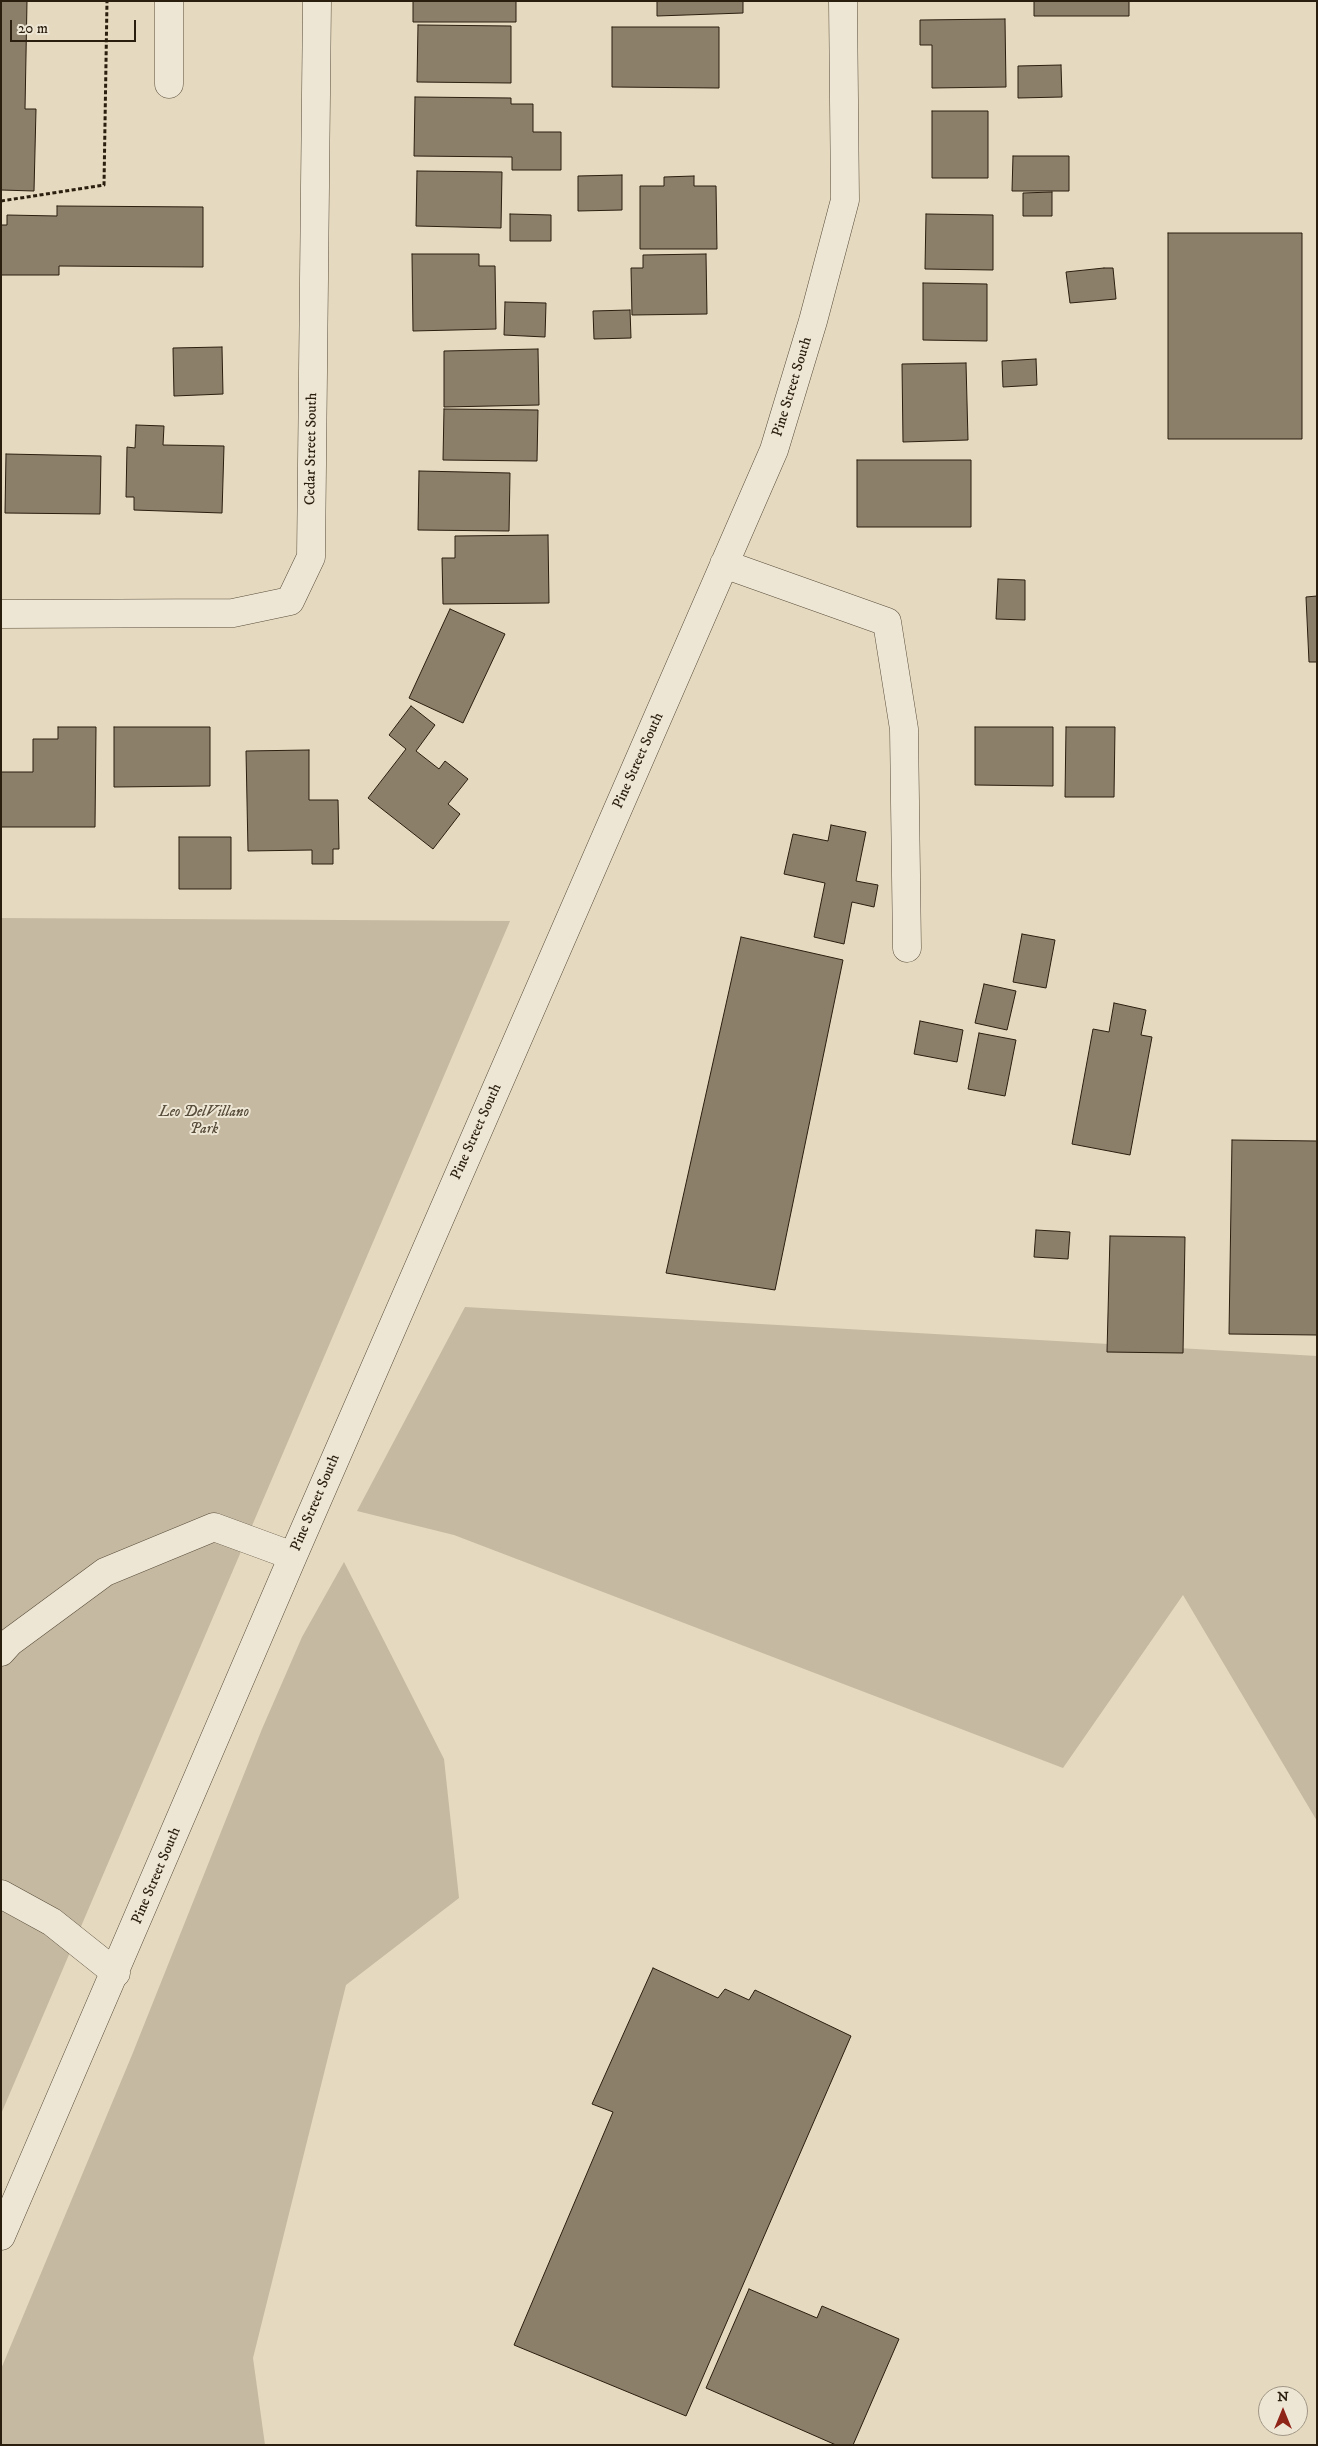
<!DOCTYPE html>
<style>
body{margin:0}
#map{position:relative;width:1318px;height:2446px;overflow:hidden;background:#e5d9bf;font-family:"IM FELL DW Pica",serif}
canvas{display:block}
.frame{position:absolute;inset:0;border:2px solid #2a1e0e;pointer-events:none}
.north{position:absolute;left:1258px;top:2386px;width:50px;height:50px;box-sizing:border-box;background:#eee6d5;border:1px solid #a09685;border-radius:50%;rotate:0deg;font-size:14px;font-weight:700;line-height:20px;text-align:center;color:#2a1e0e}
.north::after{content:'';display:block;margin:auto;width:18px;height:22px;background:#8f2418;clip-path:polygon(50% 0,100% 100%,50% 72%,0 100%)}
.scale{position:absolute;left:10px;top:20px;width:126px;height:22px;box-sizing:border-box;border:2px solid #2a1e0e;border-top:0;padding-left:6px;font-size:15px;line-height:18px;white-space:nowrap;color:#2a1e0e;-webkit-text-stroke:4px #eee6d5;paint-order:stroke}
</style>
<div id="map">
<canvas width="1318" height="2446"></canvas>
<div class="frame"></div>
<div class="north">N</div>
<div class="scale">20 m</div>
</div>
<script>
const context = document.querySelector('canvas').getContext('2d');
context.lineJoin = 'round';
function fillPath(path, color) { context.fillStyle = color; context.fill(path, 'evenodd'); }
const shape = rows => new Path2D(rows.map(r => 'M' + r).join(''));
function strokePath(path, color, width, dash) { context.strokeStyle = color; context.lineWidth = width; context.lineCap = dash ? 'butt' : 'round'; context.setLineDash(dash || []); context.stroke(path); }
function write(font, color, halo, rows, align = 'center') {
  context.font = font + ' "IM FELL DW Pica",serif'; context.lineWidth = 4; context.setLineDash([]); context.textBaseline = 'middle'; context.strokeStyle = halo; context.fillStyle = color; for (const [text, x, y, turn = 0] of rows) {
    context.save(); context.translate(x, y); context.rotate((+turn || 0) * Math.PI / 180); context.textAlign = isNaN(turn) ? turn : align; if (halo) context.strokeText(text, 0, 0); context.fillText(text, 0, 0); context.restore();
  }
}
const green = shape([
 [1,918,510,921,1,2114],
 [465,1307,1317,1356,1317,1821,1183,1595,1063,1768,454,1535,357,1511],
 [344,1562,444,1759,459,1898,346,1985,253,2358,265,2445,1,2445,1,2369,132,2055,262,1729,302,1637]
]);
const building = shape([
 [1,1,27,1,25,109,36,109,34,191,1,190,1,1],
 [413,1,516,1,516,22,413,22,413,1],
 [657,1,743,1,743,13,657,16,657,1],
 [1034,1,1129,1,1129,16,1034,16,1034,1],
 [1005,19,1006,87,932,88,932,45,920,45,920,20,1005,19],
 [418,25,511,26,511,83,417,82,418,25],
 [612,27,719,27,719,88,612,87,612,27],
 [1061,65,1062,97,1018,98,1018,66,1061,65],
 [415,97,511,98,511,104,533,104,533,132,561,132,561,170,512,170,512,157,414,156,415,97],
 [932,111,988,111,988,178,932,178,932,111],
 [1013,156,1069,156,1069,191,1012,191,1013,156],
 [417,171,502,172,501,228,416,226,417,171],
 [622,175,622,210,578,211,578,176,622,175],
 [694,176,694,186,716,186,717,249,640,249,640,186,664,186,664,177,694,176],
 [1052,192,1052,216,1023,216,1023,193,1052,192],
 [57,206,203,207,203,267,59,266,59,275,1,275,1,225,7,225,7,215,57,216,57,206],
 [510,214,551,215,551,241,510,241,510,214],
 [926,214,993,215,993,270,925,269,926,214],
 [1168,233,1302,233,1302,439,1168,439,1168,233],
 [412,254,479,254,479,266,495,266,496,329,413,331,412,254],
 [706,254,707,314,632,315,631,268,643,268,643,255,706,254],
 [1104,268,1113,268,1116,299,1070,303,1066,272,1104,268],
 [923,283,987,284,987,341,923,340,923,283],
 [505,302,546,303,545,337,504,335,505,302],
 [630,310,631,338,594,339,593,311,630,310],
 [222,347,223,394,174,396,173,348,222,347],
 [538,349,539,405,444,407,444,351,538,349],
 [1036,359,1037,385,1003,387,1002,361,1036,359],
 [966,363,968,440,903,442,902,364,966,363],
 [444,409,538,410,537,461,443,460,444,409],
 [136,425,164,426,163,445,224,446,222,513,134,510,134,497,126,497,127,447,135,448,136,425],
 [6,454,101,456,100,514,5,513,6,454],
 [857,460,971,460,971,527,857,527,857,460],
 [419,471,510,473,509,531,418,530,419,471],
 [548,535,549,603,443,604,442,558,455,558,455,536,548,535],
 [998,579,1025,580,1025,620,996,619,998,579],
 [1317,596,1317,662,1309,662,1306,597,1317,596],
 [450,609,505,634,463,723,409,698,450,609],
 [411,706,435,725,416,751,439,769,445,761,468,779,448,804,460,814,433,849,368,798,406,749,389,735,411,706],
 [58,727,96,727,95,827,1,827,1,772,33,772,33,739,58,739,58,727],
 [114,727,210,727,210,786,114,787,114,727],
 [975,727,1053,727,1053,786,975,785,975,727],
 [1066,727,1115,727,1114,797,1065,797,1066,727],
 [309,750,309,800,338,800,339,849,333,849,333,864,312,864,312,850,248,851,246,751,309,750],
 [831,825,866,832,856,881,878,885,874,907,852,902,844,944,814,937,825,883,784,874,793,834,828,841,831,825],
 [179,837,231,837,231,889,179,889,179,837],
 [1022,934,1055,940,1046,988,1013,982,1022,934],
 [741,937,843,960,775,1290,666,1273,741,937],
 [984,984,1016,991,1007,1030,975,1023,984,984],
 [1114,1003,1146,1010,1141,1035,1152,1037,1130,1155,1072,1144,1093,1029,1109,1032,1114,1003],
 [920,1021,963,1030,957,1062,914,1054,920,1021],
 [979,1033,1016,1040,1005,1096,968,1089,979,1033],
 [1232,1140,1317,1141,1317,1335,1229,1334,1232,1140],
 [1036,1230,1070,1232,1068,1259,1034,1257,1036,1230],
 [1110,1236,1185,1237,1183,1353,1107,1352,1110,1236],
 [653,1968,718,1998,725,1989,749,2000,755,1990,851,2036,686,2416,514,2345,613,2112,592,2104,653,1968],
 [749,2289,817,2318,822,2306,899,2339,853,2445,836,2445,706,2388,749,2289]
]);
const path = shape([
 [1,201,104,185,107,1]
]);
const minor = shape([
 [169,1,169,84],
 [724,564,887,622,904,729,907,948],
 [1,614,233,613,290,601,311,557,317,1],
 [1,1652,10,1642,105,1572,214,1527,293,1556],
 [1,1894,52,1922,116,1973],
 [1,2236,293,1556,774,450,813,321,845,200,843,1]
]);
const streetNames = [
 ["Pine Street South",793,387,-73],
 ["Cedar Street South",312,449,-89],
 ["Pine Street South",639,761,-66],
 ["Pine Street South",477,1132,-66],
 ["Pine Street South",316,1503,-67],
 ["Pine Street South",157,1876,-67]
];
const parkNames = [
 ["Leo DelVillano",204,1113],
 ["Park",204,1130]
];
fillPath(green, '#c5b9a1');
fillPath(building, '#8b7f6a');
strokePath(building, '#2a1e0e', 1);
strokePath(minor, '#594d3a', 29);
strokePath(path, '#2a1e0e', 3, [4, 2.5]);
strokePath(minor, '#eee6d5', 28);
write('15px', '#2a1e0e', '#eee6d5', streetNames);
write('italic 15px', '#584c3a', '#eee6d5', parkNames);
</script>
